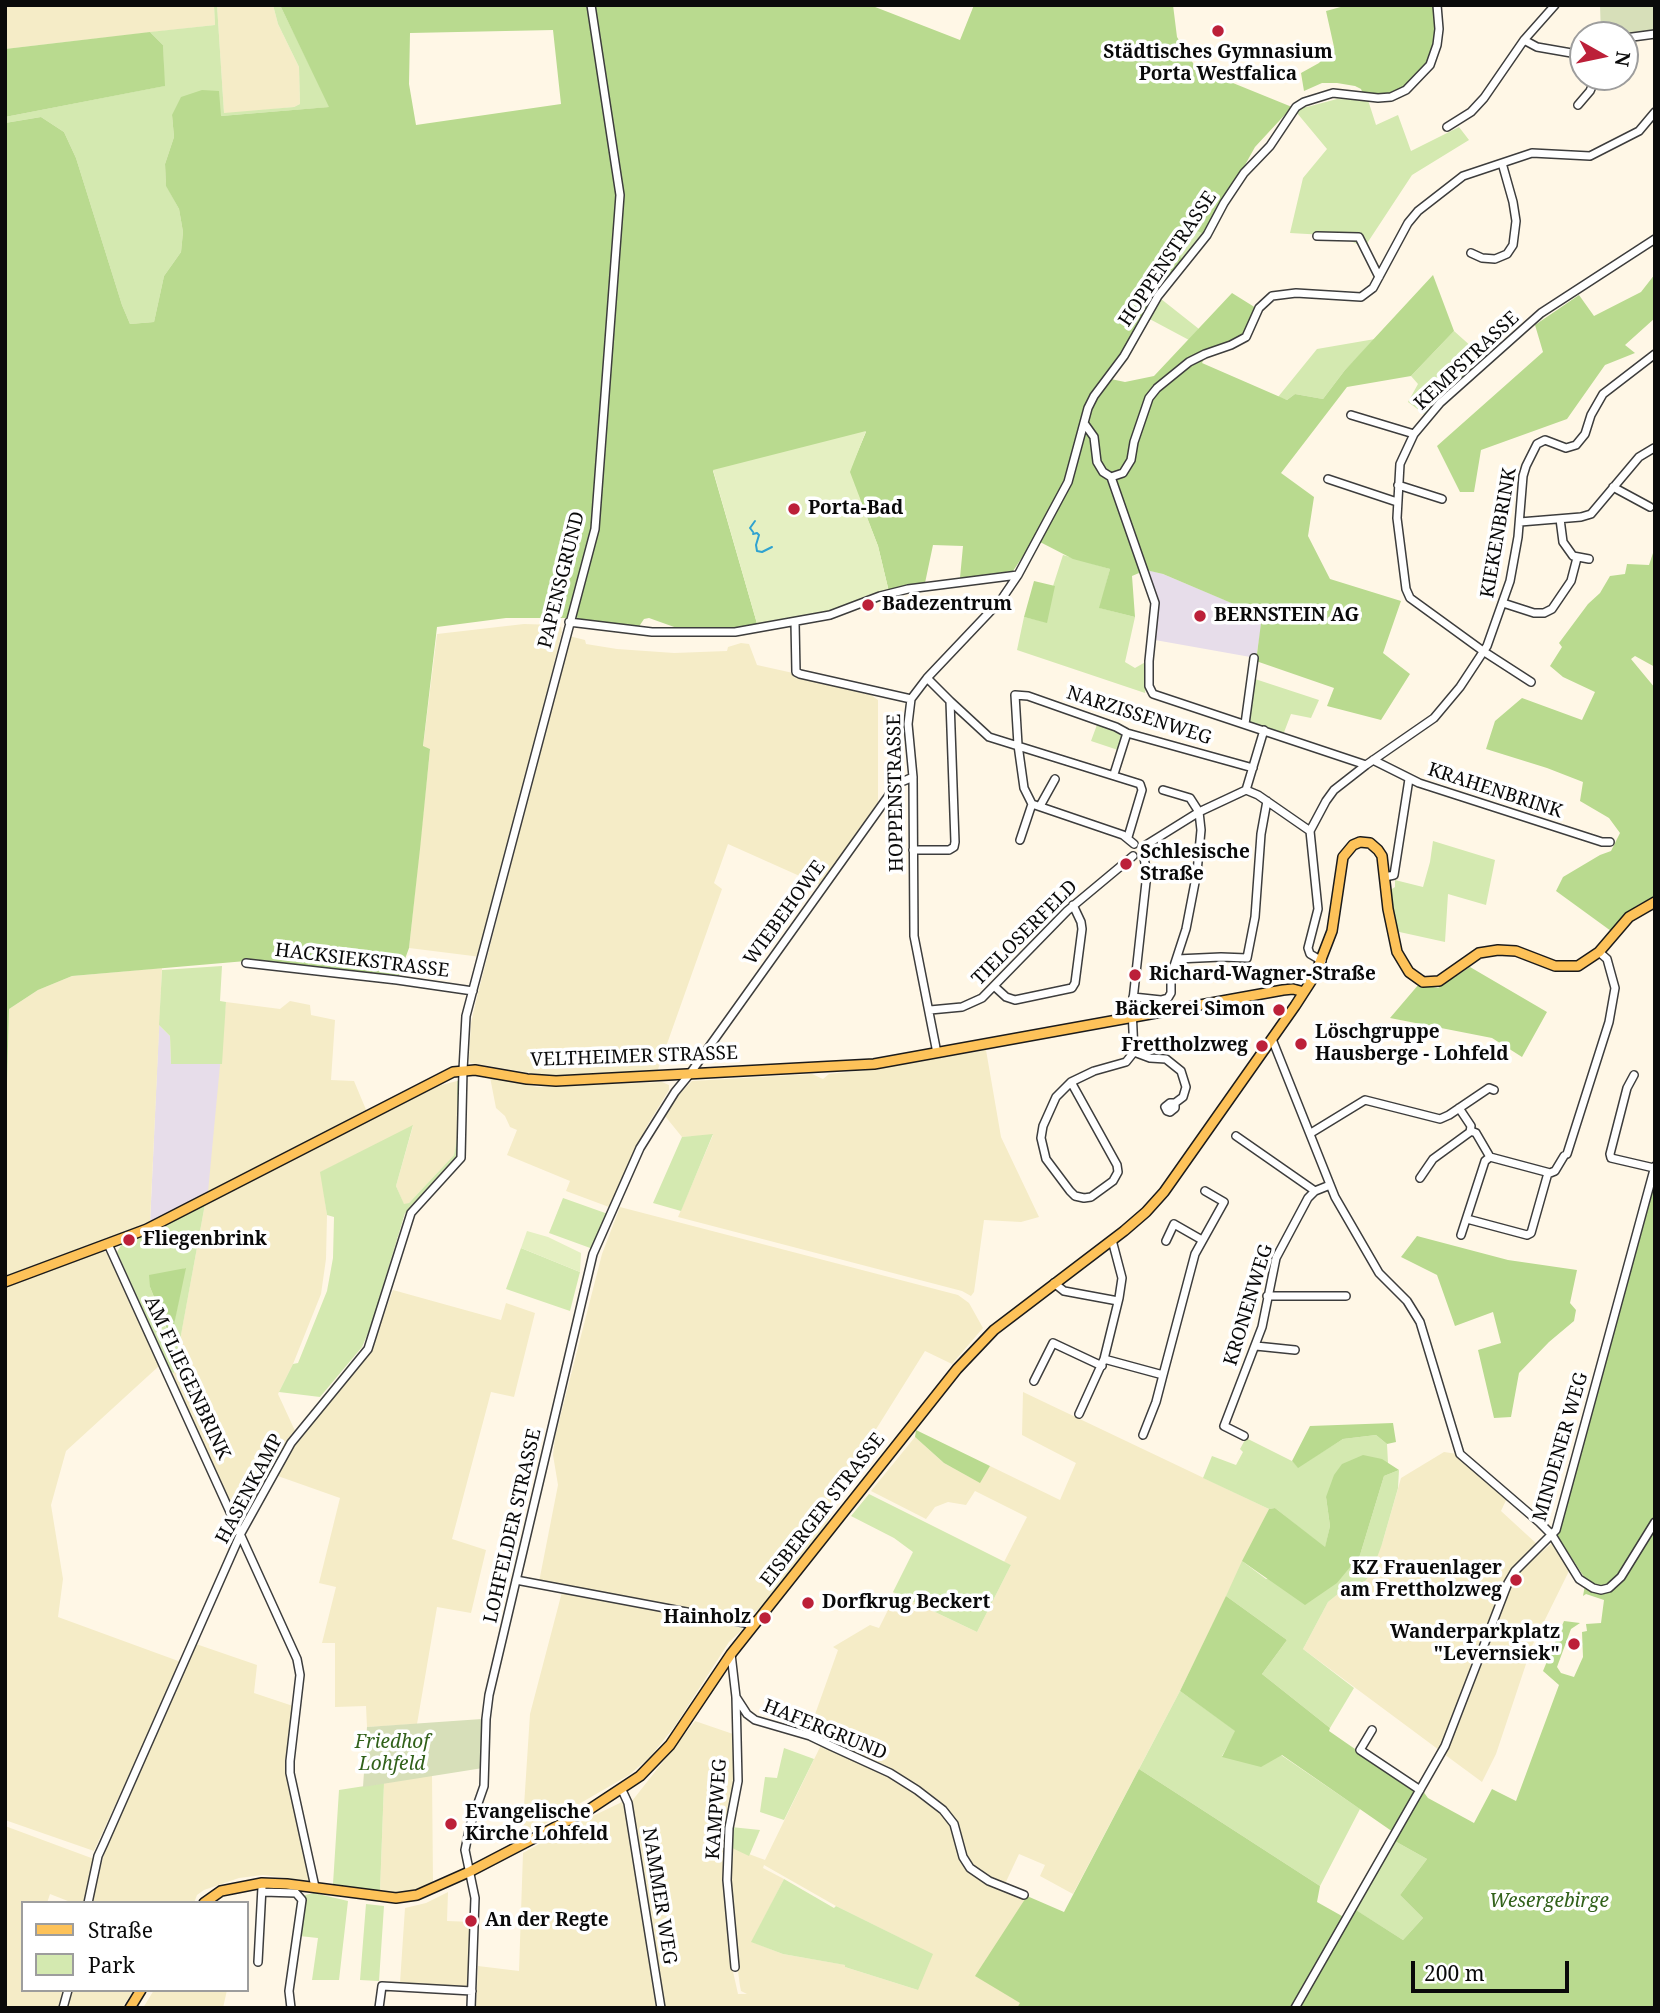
<!DOCTYPE html>
<meta charset="utf-8">
<style>
body{margin:0}
#map{position:relative;width:1660px;height:2013px;overflow:hidden;background:#fff7e6;font-family:"Noto Serif",serif}
canvas{display:block}
.frame{position:absolute;inset:0;border:7px solid #0a0a0a;pointer-events:none}
.legend{position:absolute;left:21px;top:1901px;width:228px;height:91px;box-sizing:border-box;background:#fff;border:2px solid #9d9d9d;margin:0;padding:9px 12px;list-style:none;font-size:21px;color:#0a0a0a}
.legend li{display:flex;align-items:center;gap:14px;height:35px}
.legend b{width:35px;border:2px solid #9d9d9d}
.north{position:absolute;left:1569px;top:21px;width:70px;height:70px;box-sizing:border-box;background:#fff;border:2px solid #9d9d9d;border-radius:50%;rotate:99deg;font-size:19px;font-weight:700;line-height:28px;text-align:center;color:#0a0a0a}
.north::after{content:'';display:block;margin:auto;width:24px;height:32px;background:#bc2039;clip-path:polygon(50% 0,100% 100%,50% 72%,0 100%)}
.scale{position:absolute;left:1411px;top:1961px;width:158px;height:32px;box-sizing:border-box;border:4px solid #0a0a0a;border-top:0;padding-left:9px;font-size:21px;line-height:24px;white-space:nowrap;color:#0a0a0a;-webkit-text-stroke:5px #fff;paint-order:stroke}
</style>
<div id="map">
<canvas width="1660" height="2013"></canvas>
<div class="frame"></div>
<ul class="legend">
<li><b style="height:9px;background:#fdc259"></b>Straße</li>
<li><b style="height:19px;background:#d4e9b0"></b>Park</li>
</ul>
<div class="north">N</div>
<div class="scale">200 m</div>
</div>
<script>
const context = document.querySelector('canvas').getContext('2d');
context.lineJoin = 'round';
function fillPath(path, color) { context.fillStyle = color; context.fill(path, 'evenodd'); }
const shape = rows => new Path2D(rows.map(r => 'M' + r).join(''));
function strokePath(path, color, width, dash) { context.strokeStyle = color; context.lineWidth = width; context.lineCap = dash ? 'butt' : 'round'; context.setLineDash(dash || []); context.stroke(path); }
function write(font, color, halo, rows, align = 'center') {
  context.font = font + ' "Noto Serif",serif'; context.lineWidth = 7; context.setLineDash([]); context.textBaseline = 'middle'; context.strokeStyle = halo; context.fillStyle = color; for (const [text, x, y, turn = 0] of rows) {
    context.save(); context.translate(x, y); context.rotate((+turn || 0) * Math.PI / 180); context.textAlign = isNaN(turn) ? turn : align; if (halo) context.strokeText(text, 0, 0); context.fillText(text, 0, 0); context.restore();
  }
}
const industrial = shape([
 [1148,570,1163,574,1263,616,1256,658,1155,640,1157,606],
 [159,1025,170,1036,171,1064,222,1064,209,1199,150,1224]
]);
const farmland = shape([
 [5,5,214,5,215,25,5,49],
 [217,5,273,5,278,24,299,67,300,104,294,107,224,114],
 [524,624,557,625,561,627,562,632,481,957,409,948,430,749,423,747,437,634],
 [569,636,585,640,586,644,617,649,674,653,727,651,728,647,741,643,749,644,757,665,793,673,794,677,871,695,878,700,878,802,876,810,822,886,728,844,714,883,722,889,657,1072,599,1076,549,1076,470,1063,469,1058,471,1023,476,1001],
 [162,968,150,1222,5,1276,5,1157,9,1009,38,990,72,976],
 [290,1001,310,1005,311,1015,335,1020,331,1080,354,1081,367,1112,208,1192,226,1002,280,1009],
 [986,1050,1001,1137,1039,1217,1021,1222,984,1220,974,1292,971,1296,962,1291,678,1217,713,1135,682,1137,665,1116,680,1093,692,1081,812,1074,823,1079,829,1074,883,1068],
 [490,1077,537,1087,662,1082,669,1085,669,1090,647,1126,609,1207,566,1191,570,1181,507,1155,517,1130,510,1127,505,1116,496,1108],
 [457,1081,457,1139,454,1155,409,1203,404,1205,396,1186,413,1126,321,1172,327,1215,326,1259,321,1294,293,1364,278,1394,296,1433,250,1512,245,1512,240,1518,237,1517,171,1372,174,1372,205,1204,438,1086],
 [620,1207,958,1295,969,1303,983,1328,952,1364,925,1351,853,1466,825,1528,765,1603,749,1618,742,1618,539,1582,558,1485,553,1455,555,1437,602,1254],
 [103,1251,109,1254,160,1363,159,1366,66,1451,51,1505,63,1579,58,1617,181,1662,94,1851,5,1820,5,1286],
 [393,1290,501,1320,506,1303,535,1313,514,1397,491,1392,452,1539,486,1550,471,1613,437,1607,417,1724,367,1727,366,1706,335,1707,335,1643,322,1643,336,1587,319,1583,340,1498,275,1475,298,1438,367,1355,374,1341],
 [1023,1392,1269,1509,1180,1691,1073,1894,1040,1876,1045,1865,1019,1854,1004,1886,993,1881,972,1867,968,1861,960,1833,929,1796,808,1734,838,1650,833,1647,870,1625,879,1628,895,1596,893,1592,977,1632,1011,1565,1004,1562,1027,1517,975,1491,966,1505,948,1502,935,1507,926,1519,871,1491,915,1437,944,1463,979,1482,990,1466,1060,1500,1076,1463,1022,1435],
 [1444,1452,1457,1454,1507,1498,1501,1511,1538,1545,1509,1575,1439,1750,1303,1649,1328,1602,1338,1594,1382,1544,1401,1478],
 [1552,1543,1569,1571,1532,1646,1496,1754,1482,1782,1444,1754,1510,1586,1525,1566],
 [562,1592,742,1625,742,1630,729,1642,675,1726,650,1757,629,1775,522,1837,530,1714],
 [196,1644,257,1665,254,1693,293,1706,286,1762,310,1879,309,1881,263,1875,239,1878,204,1890,197,1895,194,1903,91,1903,106,1847],
 [695,1721,733,1734,734,1792,727,1826,723,1882,732,1967,738,1994,747,1994,741,1991,740,1986,730,1911,730,1847,765,1860,822,1743,890,1775,932,1803,948,1819,970,1870,1025,1898,1020,2004,1017,2008,664,2008,632,1801],
 [764,1865,836,1906,908,1942,918,1990,845,1967,846,1965,783,1954,752,1942,784,1879,763,1868],
 [432,1775,433,1884,413,1891,399,1893,380,1891,384,1783],
 [624,1801,626,1804,656,2008,476,2008,478,1966,519,1971,523,1853,564,1830],
 [5,1826,94,1859,85,1903,73,1903,50,1894,47,1903,23,1903,23,1990,64,1990,59,2008,5,2008],
 [448,1892,447,1921,473,1922,469,1988,400,1983,405,1908,426,1903],
 [71,1990,134,1990,122,2008,66,2008],
 [154,1990,227,1990,223,2008,143,2008]
]);
const green = shape([
 [214,5,217,5,224,113,294,107,300,104,299,67,278,24,273,5,280,5,330,107,221,116,172,115,174,137,165,164,166,185,179,209,183,232,181,252,164,276,154,322,130,324,122,305,76,158,64,132,41,117,5,123,5,117,164,86,163,45,150,32,215,25],
 [1337,99,1368,100,1376,125,1398,115,1411,151,1459,127,1469,140,1412,175,1364,248,1342,236,1290,233,1303,178,1327,149,1292,107,1307,107],
 [1185,226,1206,235,1185,261,1171,250],
 [1156,295,1199,329,1189,340,1144,316],
 [1454,331,1483,357,1424,414,1408,402,1418,384,1411,376],
 [1375,339,1345,370,1323,399,1295,394,1287,400,1278,397,1317,349],
 [1063,555,1110,569,1100,608,1135,617,1125,662,1135,668,1149,660,1145,693,1017,650,1024,617,1046,622,1053,586],
 [1255,679,1319,700,1311,718,1291,714,1283,735,1251,723,1249,720],
 [1098,722,1122,733,1124,736,1118,750,1091,741],
 [1433,841,1495,860,1486,905,1448,894,1445,942,1395,931,1389,891,1395,887,1395,880,1423,887,1430,862],
 [222,966,220,1001,226,1002,222,1064,171,1064,170,1036,159,1025,162,970],
 [461,1079,459,1157,409,1214,405,1213,371,1326,362,1347,320,1397,279,1392,293,1364,298,1363,327,1291,333,1258,334,1217,327,1215,320,1172,413,1125,396,1186,404,1204,409,1203,454,1155,457,1139,457,1081],
 [713,1134,681,1211,653,1203,682,1137],
 [563,1198,608,1214,593,1249,549,1233],
 [205,1204,174,1373,171,1372,117,1252,122,1244],
 [185,1268,171,1338,170,1338,150,1287],
 [521,1248,580,1272,570,1311,506,1289],
 [1376,1435,1387,1444,1388,1463,1326,1497,1330,1526,1325,1548,1275,1508,1269,1509,1203,1478,1212,1456,1236,1465,1243,1452,1240,1449,1246,1438,1292,1461,1298,1467,1343,1439],
 [1399,1470,1398,1488,1382,1544,1371,1574,1365,1581,1338,1594,1328,1602,1303,1649,1354,1688,1330,1728,1262,1674,1287,1640,1226,1596,1242,1561,1266,1579,1360,1555,1384,1476],
 [869,1494,1011,1565,977,1632,893,1592,913,1552,894,1538,851,1516],
 [1180,1691,1236,1731,1222,1756,1281,1755,1360,1809,1320,1886,1139,1769],
 [784,1748,814,1759,784,1820,760,1812,765,1777,777,1778],
 [384,1783,380,1891,333,1884,339,1790],
 [731,1827,760,1830,749,1856,730,1847],
 [1393,1840,1427,1859,1400,1895,1423,1918,1403,1940,1354,1909],
 [784,1879,834,1908,836,1906,933,1954,918,1990,845,1967,845,1965,783,1954,751,1942],
 [314,1893,348,1901,339,1980,312,1980,318,1938,299,1936,305,1895],
 [366,1904,384,1906,379,1981,360,1980]
]);
const forest = shape([
 [280,5,870,5,960,40,974,5,1173,5,1177,37,1196,68,1292,107,1255,147,1206,235,1185,226,1171,249,1185,261,1106,378,1125,382,1154,376,1232,293,1256,308,1247,334,1205,357,1202,363,1287,400,1295,394,1323,399,1345,370,1433,275,1454,331,1411,376,1347,387,1281,473,1314,497,1308,536,1330,579,1401,601,1383,653,1410,674,1381,720,1327,706,1334,688,1256,661,1262,616,1163,574,1146,570,1132,576,1135,617,1099,608,1110,569,1073,559,1042,543,1033,541,1013,571,960,578,963,546,933,545,925,583,889,592,878,546,849,472,866,432,713,471,758,627,736,630,677,628,649,618,644,619,638,628,574,618,506,618,437,627,423,746,430,749,420,849,409,948,398,978,246,961,72,976,38,990,9,1009,5,1157,5,123,41,117,64,132,76,158,122,305,130,324,154,322,164,276,181,252,183,232,179,209,166,186,165,164,174,137,172,115,181,97,202,90,219,91,221,116,329,107],
 [553,30,561,104,416,125,409,84,410,33],
 [1348,5,1436,5,1437,29,1429,63,1406,89,1390,95,1363,94,1361,89,1355,86,1337,83,1322,83,1304,91,1301,73,1319,63,1334,47,1326,11],
 [150,32,163,45,165,86,5,117,5,49],
 [1655,274,1655,318,1625,345,1635,353,1605,365,1567,419,1481,450,1474,492,1460,492,1437,446,1543,352,1535,325,1579,295,1594,316,1641,292],
 [1655,547,1655,667,1635,656,1631,659,1655,688,1655,896,1636,906,1621,918,1611,931,1556,891,1563,877,1600,855,1611,851,1620,833,1609,818,1580,801,1583,782,1547,768,1486,749,1495,721,1522,698,1582,720,1595,692,1563,677,1550,666,1562,647,1559,643,1588,604,1600,593,1610,576,1625,574,1627,564,1649,565],
 [1034,581,1055,586,1047,623,1024,617],
 [1470,967,1547,1012,1522,1057,1492,1038,1390,1018,1419,984,1438,988],
 [1655,1178,1655,2008,1017,2008,1020,2003,975,1976,1027,1896,1064,1912,1139,1769,1320,1886,1317,1902,1349,1920,1356,1910,1403,1940,1423,1918,1400,1895,1427,1859,1393,1840,1422,1790,1428,1798,1474,1823,1492,1789,1516,1801,1559,1685,1543,1671,1564,1621,1580,1623,1571,1629,1557,1667,1561,1673,1574,1677,1583,1657,1582,1632,1587,1631,1586,1624,1601,1623,1604,1600,1586,1594,1583,1596,1586,1580,1556,1534],
 [1417,1236,1508,1260,1577,1270,1570,1303,1576,1310,1574,1321,1549,1342,1519,1373,1511,1417,1494,1418,1478,1350,1501,1343,1493,1312,1455,1326,1437,1275,1401,1257],
 [186,1268,171,1339,150,1287,149,1275],
 [1393,1423,1396,1442,1387,1444,1376,1435,1343,1439,1298,1468,1292,1461,1310,1426],
 [916,1430,990,1466,980,1483,944,1463,915,1437],
 [1363,1455,1382,1459,1399,1470,1384,1476,1360,1555,1337,1583,1305,1605,1242,1561,1269,1509,1275,1508,1325,1547,1330,1526,1326,1497,1334,1475,1342,1464],
 [1226,1596,1287,1640,1262,1674,1330,1728,1329,1731,1417,1792,1393,1832,1282,1755,1261,1767,1222,1757,1235,1731,1180,1691]
]);
const cemetery = shape([
 [1600,5,1655,5,1655,32,1601,35],
 [482,1719,483,1768,363,1787,367,1727]
]);
const pitch = shape([
 [866,431,850,472,878,546,889,592,852,606,758,627,713,470],
 [527,1231,548,1237,581,1253,580,1272,521,1248]
]);
const stream = shape([
 [753,532,750,528,755,521],
 [753,534,757,533,759,535,756,545,757,551,762,552,772,547]
]);
const minor = shape([
 [1625,38,1655,34],
 [1524,40,1537,47,1583,55],
 [1578,105,1590,91,1596,77],
 [1447,127,1471,112,1484,98,1524,40,1555,5],
 [1317,236,1359,237,1379,277],
 [1471,253,1482,258,1495,259,1507,254,1513,245,1516,221,1513,202,1502,163],
 [1351,415,1414,434],
 [1084,423,1094,437,1097,462,1103,472,1111,477,1155,603,1149,661,1149,686,1153,694,1366,765],
 [1111,477,1123,473,1131,460,1134,442,1149,398,1157,388,1189,362,1205,354,1231,345,1246,337,1259,308,1272,296,1296,293,1361,297,1373,288,1408,223,1418,211,1463,176,1532,153,1590,156,1639,131,1655,112],
 [1328,479,1397,502],
 [1398,485,1442,499],
 [1613,487,1650,507],
 [1560,519,1563,542,1573,556,1589,559],
 [1520,522,1581,517,1591,514,1639,457,1654,448],
 [1503,603,1534,613,1544,613,1552,609,1571,581,1577,558],
 [569,622,652,632,735,632,830,615,880,596,908,589,1018,575],
 [795,622,796,672,800,674,911,699],
 [1531,682,1483,651,1410,598,1406,589,1397,518,1400,464,1414,434,1440,403,1541,313,1655,239],
 [950,701,989,737,1140,784,1142,790,1128,837],
 [1245,724,1254,658],
 [1373,760,1419,783,1602,842,1610,842],
 [1114,774,1127,733],
 [1246,790,1264,730],
 [1040,806,1055,779],
 [1020,840,1032,804],
 [1134,844,1123,835,1032,804,1024,788,1018,745,1015,695,1028,696,1116,727,1127,733,1253,768],
 [1146,845,1199,812,1246,790,1258,795,1310,831],
 [913,850,949,850,954,847,955,842,950,701,927,678],
 [1385,877,1394,875,1409,779],
 [1177,959,1221,957,1247,958,1255,917,1261,834,1267,801],
 [1322,961,1310,954,1308,948,1318,909,1310,831,1326,801,1334,790,1366,765,1434,718,1460,687,1487,646,1510,581,1518,537,1523,476,1526,466,1537,444,1545,440,1566,448,1576,445,1585,434,1591,415,1603,394,1655,354],
 [246,963,397,980,473,991],
 [994,986,1006,997,1015,1000,1072,988,1075,983,1082,929,1081,922,1073,905],
 [1133,997,1161,1000,1168,998,1171,993,1171,975,1186,929,1197,872,1201,830,1199,812,1190,798,1163,790],
 [930,1010,962,1007,982,998,1067,911,1133,856],
 [1272,1039,1335,1197,1379,1273,1407,1301,1420,1322,1460,1454,1539,1522,1552,1535,1579,1579,1593,1588,1601,1590,1609,1588,1621,1577,1655,1522],
 [1134,1052,1150,1058,1166,1059,1181,1071,1186,1087,1183,1097,1175,1103,1170,1103,1165,1107,1167,1111,1170,1112,1175,1108,1175,1103],
 [937,1053,914,936,913,777,908,724,911,699,927,678,1001,600,1018,575,1068,482,1088,408,1094,396,1124,356,1158,296,1207,235,1224,203,1244,173,1270,146,1296,107,1304,102,1333,93,1378,98,1391,97,1406,90,1430,65,1437,45,1439,29,1437,5],
 [1634,1075,1627,1088,1610,1154,1611,1158,1654,1168],
 [1071,1082,1117,1165,1118,1172,1113,1181,1091,1197,1084,1198,1075,1196,1070,1191,1046,1159,1041,1138,1043,1126,1056,1097,1071,1082,1094,1071,1126,1062,1134,1052,1132,1009,1147,873,1144,858],
 [1471,1131,1476,1133,1490,1157,1550,1173,1555,1171,1564,1156],
 [1311,1133,1365,1100,1440,1119,1449,1115,1489,1088,1494,1090],
 [1236,1136,1315,1191],
 [1567,1154,1609,1022,1615,988,1607,959,1599,952],
 [1420,1178,1433,1159,1470,1132,1471,1126,1459,1108],
 [1467,1219,1527,1235,1531,1233,1548,1173],
 [1461,1235,1485,1161,1490,1157],
 [1166,1241,1174,1224,1202,1240],
 [108,1244,297,1659,300,1675,290,1761,290,1773,315,1887],
 [1054,1283,1064,1291,1118,1301],
 [1267,1296,1346,1296],
 [1256,1346,1295,1350],
 [1104,1359,1163,1375,1156,1402,1143,1435],
 [1163,1375,1195,1254,1224,1202,1205,1191],
 [1034,1381,1053,1343,1102,1366],
 [1079,1414,1104,1359,1119,1298,1122,1278,1112,1240],
 [1244,1436,1224,1426,1262,1327,1276,1258,1308,1198,1315,1191,1330,1185],
 [516,1580,745,1623,753,1626],
 [731,1654,736,1697,738,1781,729,1828,727,1880,735,1967],
 [736,1697,747,1714,755,1720,810,1736,831,1746,890,1773,917,1790,943,1810,954,1824,963,1857,970,1868,989,1881,1024,1895],
 [1372,1730,1360,1750,1420,1790],
 [622,1790,628,1803,661,2008],
 [263,1892,296,1893,302,1900,289,1991,291,2008],
 [88,1903,98,1856,104,1843,241,1533,291,1443,368,1349,411,1213,461,1158,463,1070,466,1016,595,529,620,195,591,5],
 [258,1962,262,1887],
 [63,2008,68,1990],
 [379,2008,382,1986,472,1991],
 [471,2008,475,1898,465,1850,470,1826,484,1786,486,1719,489,1695,593,1254,640,1148,675,1092,689,1075,897,784,913,777],
 [1295,2008,1445,1746,1508,1583,1515,1571,1556,1530,1655,1166]
]);
const major = shape([
 [5,1282,147,1229,453,1072,475,1070,527,1079,556,1081,874,1064,1283,990,1293,989,1304,992],
 [204,1903,221,1891,262,1883,287,1884,396,1898,417,1895,471,1871,590,1809,640,1776,670,1745,731,1654,957,1369,994,1330,1124,1231,1146,1212,1164,1192,1295,1006,1315,975,1332,931,1343,857,1353,845,1360,842,1370,843,1378,850,1382,856,1388,909,1397,952,1409,972,1423,982,1439,981,1479,953,1498,950,1516,951,1555,966,1578,966,1599,952,1629,917,1655,902],
 [130,2008,141,1990]
]);
const markers = [
 [1218,31,7,"#bc2039"],
 [794,509,7,"#bc2039"],
 [868,605,7,"#bc2039"],
 [1200,616,7,"#bc2039"],
 [1126,864,7,"#bc2039"],
 [1135,975,7,"#bc2039"],
 [1279,1010,7,"#bc2039"],
 [1301,1044,7,"#bc2039"],
 [1262,1046,7,"#bc2039"],
 [129,1240,7,"#bc2039"],
 [1516,1580,7,"#bc2039"],
 [808,1603,7,"#bc2039"],
 [765,1618,7,"#bc2039"],
 [1574,1644,7,"#bc2039"],
 [451,1824,7,"#bc2039"],
 [471,1921,7,"#bc2039"]
];
const poiNames = [
 ["Städtisches Gymnasium",1218,53,"center"],
 ["Porta Westfalica",1218,75,"center"],
 ["Porta-Bad",808,509],
 ["Badezentrum",882,605],
 ["BERNSTEIN AG",1214,616],
 ["Schlesische",1140,853],
 ["Straße",1140,875],
 ["Richard-Wagner-Straße",1149,975],
 ["Bäckerei Simon",1265,1010,"right"],
 ["Löschgruppe",1315,1033],
 ["Hausberge - Lohfeld",1315,1055],
 ["Frettholzweg",1248,1046,"right"],
 ["Fliegenbrink",143,1240],
 ["KZ Frauenlager",1502,1569,"right"],
 ["am Frettholzweg",1502,1591,"right"],
 ["Dorfkrug Beckert",822,1603],
 ["Hainholz",751,1618,"right"],
 ["Wanderparkplatz",1560,1633,"right"],
 ["\"Levernsiek\"",1560,1655,"right"],
 ["Evangelische",465,1813],
 ["Kirche Lohfeld",465,1835],
 ["An der Regte",485,1921]
];
const streetNames = [
 ["HOPPENSTRASSE",1168,259,-56],
 ["KEMPSTRASSE",1467,361,-43],
 ["KIEKENBRINK",1499,533,-80],
 ["PAPENSGRUND",562,580,-76],
 ["NARZISSENWEG",1139,716,18],
 ["KRAHENBRINK",1495,791,18],
 ["HOPPENSTRASSE",896,793,-91],
 ["WIEBEHOWE",785,913,-54],
 ["TIELOSERFELD",1025,933,-45],
 ["HACKSIEKSTRASSE",362,961,7],
 ["VELTHEIMER STRASSE",634,1057,-2],
 ["KRONENWEG",1249,1305,-73],
 ["AM FLIEGENBRINK",187,1378,65],
 ["MINDENER WEG",1561,1447,-74],
 ["HASENKAMP",250,1489,-62],
 ["EISBERGER STRASSE",823,1510,-52],
 ["LOHFELDER STRASSE",513,1526,-77],
 ["HAFERGRUND",825,1730,22],
 ["KAMPWEG",717,1809,-86],
 ["NAMMER WEG",659,1896,81]
];
const parkNames = [
 ["Friedhof",392,1743],
 ["Lohfeld",392,1765],
 ["Wesergebirge",1549,1902]
];
fillPath(industrial, '#e7ddea');
fillPath(farmland, '#f5ecc7');
fillPath(green, '#d4e9b0');
fillPath(forest, '#b9da8f');
fillPath(cemetery, '#d7dfb9');
fillPath(pitch, '#e5f0c2');
strokePath(stream, '#2fa2d0', 2);
strokePath(minor, '#3d3d3d', 10);
strokePath(major, '#1b1b1b', 12);
strokePath(minor, '#fff', 7);
strokePath(major, '#fdc259', 9);
for (const [x, y, r, color] of markers) { const dot = new Path2D(); dot.arc(x, y, r, 0, 2 * Math.PI); context.fillStyle = color; context.fill(dot); strokePath(dot, '#fff', 2.5); }
write('bold 19px', '#0a0a0a', '#fff', poiNames, 'left');
write('19px', '#0a0a0a', '#fff', streetNames);
write('italic 19px', '#31611a', '#fff', parkNames);
</script>
